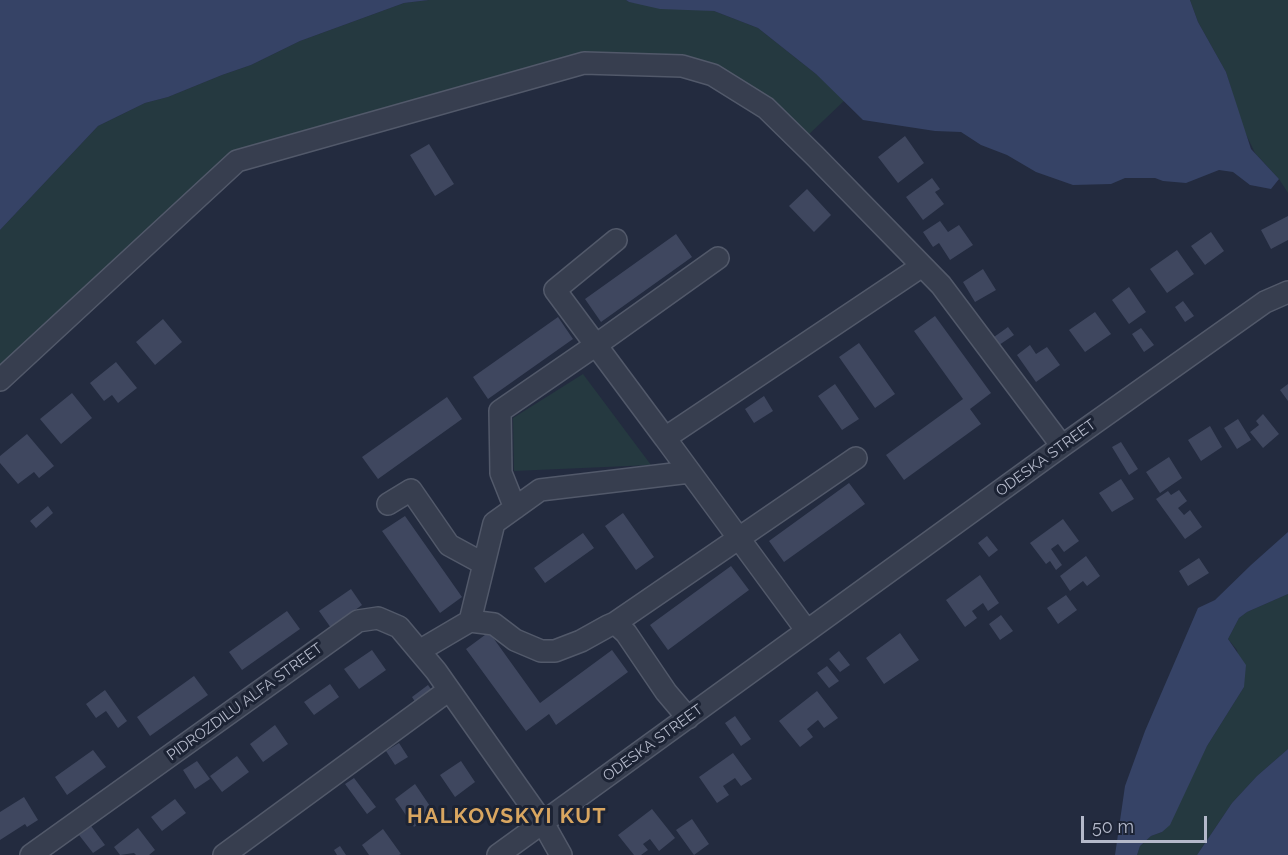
<!DOCTYPE html>
<style>
body{margin:0}
#map{position:relative;width:1288px;height:855px;overflow:hidden;background:#232b3f;font-family:Raleway,sans-serif}
canvas{display:block}
.scale{position:absolute;left:1081px;top:816px;width:126px;height:27px;box-sizing:border-box;border:3px solid #b4b9ca;border-top:0;padding-left:8px;font-size:18px;line-height:21px;white-space:nowrap;color:#b4b9ca;-webkit-text-stroke:4px #1c2334;paint-order:stroke}
</style>
<div id="map">
<canvas width="1288" height="855"></canvas>
<div class="scale">50 m</div>
</div>
<script>
const context = document.querySelector('canvas').getContext('2d');
context.lineJoin = 'round';
function fillPath(path, color) { context.fillStyle = color; context.fill(path, 'evenodd'); }
const shape = rows => new Path2D(rows.map(r => 'M' + r).join(''));
function strokePath(path, color, width, dash) { context.strokeStyle = color; context.lineWidth = width; context.lineCap = dash ? 'butt' : 'round'; context.setLineDash(dash || []); context.stroke(path); }
function write(font, color, halo, rows, align = 'center') {
  context.font = font + ' Raleway,sans-serif'; context.lineWidth = 6; context.setLineDash([]); context.textBaseline = 'middle'; context.strokeStyle = halo; context.fillStyle = color; for (const [text, x, y, turn = 0] of rows) {
    context.save(); context.translate(x, y); context.rotate((+turn || 0) * Math.PI / 180); context.textAlign = isNaN(turn) ? turn : align; if (halo) context.strokeText(text, 0, 0); context.fillText(text, 0, 0); context.restore();
  }
}
const green = shape([
 [429,0,626,0,629,2,714,11,758,28,816,74,845,100,805,138,716,69,584,57,235,153,0,371,0,230,98,126,145,103,168,97,222,75,251,65,300,41,404,3],
 [1190,0,1288,0,1288,193,1279,179,1255,153,1242,126,1226,72,1198,22],
 [583,374,651,465,514,471,513,418],
 [1288,594,1288,749,1257,776,1232,803,1197,855,1137,855,1140,846,1151,836,1162,832,1207,746,1244,687,1237,650,1228,639,1239,618,1247,612]
]);
const water = shape([
 [0,0,429,0,404,3,300,41,251,65,222,75,168,97,145,103,98,126,0,230],
 [626,0,1190,0,1198,22,1226,72,1251,149,1279,179,1271,189,1250,185,1233,172,1219,170,1186,183,1163,181,1155,178,1125,178,1111,184,1073,185,1036,172,1007,155,981,145,961,132,935,131,863,120,816,74,758,28,714,11,660,9,629,2],
 [1288,532,1288,594,1247,612,1239,618,1228,639,1246,665,1244,687,1207,746,1170,825,1162,832,1151,836,1140,846,1137,855,1115,855,1125,786,1145,731,1198,608,1215,600,1251,565],
 [1288,749,1288,855,1197,855,1232,803,1257,776]
]);
const building = shape([
 [905,136,924,163,898,183,878,157],
 [429,144,454,184,435,196,410,155],
 [932,178,940,189,935,192,944,204,923,220,906,197],
 [807,189,831,215,814,232,789,206],
 [1288,216,1288,240,1271,249,1261,230],
 [940,221,948,232,959,225,973,245,950,260,939,243,933,247,923,232],
 [1211,232,1224,251,1205,265,1191,246],
 [676,234,692,257,601,322,585,299],
 [1177,250,1194,274,1167,293,1150,269],
 [983,269,996,290,975,302,963,282],
 [1129,287,1146,312,1129,324,1112,300],
 [1183,301,1194,316,1185,322,1175,307],
 [1095,312,1111,334,1085,352,1069,330],
 [935,316,991,393,970,409,981,424,904,480,886,455,963,399,914,331],
 [558,317,573,339,488,399,473,377],
 [163,319,182,342,155,365,136,342],
 [1008,327,1014,335,999,345,994,337],
 [1141,328,1154,345,1144,352,1132,334],
 [859,343,895,394,875,408,839,357],
 [1030,345,1036,354,1047,347,1060,365,1036,382,1017,355],
 [116,362,137,388,118,403,112,395,104,401,90,383],
 [835,384,859,419,842,430,818,396],
 [1288,384,1288,401,1280,390],
 [72,393,92,418,61,444,40,419],
 [764,396,773,411,754,423,745,409],
 [447,397,462,419,378,479,362,457],
 [1263,414,1279,434,1263,448,1250,432,1259,425,1256,421],
 [1238,419,1251,440,1237,449,1224,428],
 [1210,426,1222,447,1201,461,1188,440],
 [27,434,54,466,39,478,34,472,18,484,0,463,0,456],
 [1121,442,1138,469,1129,475,1112,447],
 [1169,457,1182,478,1160,493,1146,472],
 [1121,479,1134,499,1112,512,1099,493],
 [849,483,865,504,784,562,769,541],
 [1179,490,1187,501,1178,508,1184,515,1190,510,1202,527,1185,539,1156,499,1168,491,1171,495],
 [48,506,53,513,36,528,30,521],
 [623,513,654,557,636,570,605,526],
 [405,516,462,597,440,613,382,531],
 [1063,519,1079,541,1064,552,1058,544,1051,549,1062,565,1056,570,1050,561,1046,564,1030,543],
 [583,533,594,548,545,583,534,568],
 [987,536,998,550,989,557,978,543],
 [1086,556,1100,576,1087,586,1083,581,1070,591,1060,576],
 [1199,558,1209,573,1188,586,1179,571],
 [731,566,749,590,668,650,650,625],
 [980,575,999,603,988,611,983,603,972,611,977,618,965,627,946,600],
 [351,589,362,605,331,628,319,611],
 [1066,595,1077,610,1058,624,1047,608],
 [287,611,300,629,242,670,229,652],
 [1001,615,1013,631,1000,640,989,624],
 [489,632,540,703,612,650,628,672,556,725,549,714,526,731,466,649],
 [900,633,919,660,884,684,866,658],
 [372,650,386,670,359,689,344,669],
 [839,651,850,665,840,672,829,659],
 [827,666,839,681,829,688,817,673],
 [194,676,208,695,150,736,137,717],
 [330,684,339,697,314,715,304,702],
 [428,685,436,696,419,708,412,697],
 [105,690,127,721,118,728,106,711,96,718,86,704],
 [817,691,838,718,824,728,818,720,807,729,813,737,800,747,779,721],
 [735,716,751,739,741,746,725,723],
 [275,725,288,744,263,762,250,744],
 [399,743,408,757,395,765,386,751],
 [93,750,106,767,67,795,55,777],
 [733,753,752,779,741,786,735,778,723,786,729,795,717,803,699,777],
 [237,756,249,772,222,792,210,776],
 [197,761,210,779,195,789,183,770],
 [461,761,475,782,455,797,440,775],
 [354,778,376,807,367,814,345,784],
 [415,784,434,812,414,827,395,799],
 [24,797,38,820,27,827,25,824,0,840,0,812],
 [175,799,186,813,162,831,151,817],
 [652,809,675,838,659,851,650,839,643,844,648,850,641,855,634,855,618,835],
 [692,819,709,844,694,855,676,830],
 [91,826,105,845,93,853,79,835],
 [138,828,155,850,149,855,136,855,134,853,120,855,114,847],
 [383,829,401,854,399,855,369,855,362,845],
 [340,846,346,855,337,855,334,850]
]);
const minor = shape([
 [616,240,555,290,665,438,922,266],
 [0,380,237,161,584,63,682,66,713,75,766,108,815,156,941,285,1062,446],
 [665,438,807,631],
 [388,504,411,490,449,545,484,564],
 [515,508,501,473,500,411,596,345,718,258],
 [470,621,494,523,540,490,690,472],
 [615,623,856,458],
 [419,651,470,621,494,624,515,640,541,651,555,651,581,641,608,626,615,623,626,633,666,692,688,718],
 [31,855,358,621,378,618,399,627,436,671,543,823,561,855],
 [224,855,449,690],
 [498,855,1062,446,1265,302,1288,292]
]);
const streetNames = [
 ["ODESKA STREET",1046,458,-36],
 ["PIDROZDILU ALFA STREET",245,702,-36],
 ["ODESKA STREET",653,743,-36]
];
const districtNames = [
 ["HALKOVSKYI KUT",507,817]
];
fillPath(green, '#253940');
fillPath(water, '#364366');
fillPath(building, '#3f475f');
strokePath(minor, '#52596a', 24);
strokePath(minor, '#373e4f', 21);
write('15px', '#b4b9ca', '#1c2334', streetNames);
context.letterSpacing = '1.5px';
write('bold 21px', '#d9a660', '#1c2334', districtNames);
context.letterSpacing = '0px';
</script>
